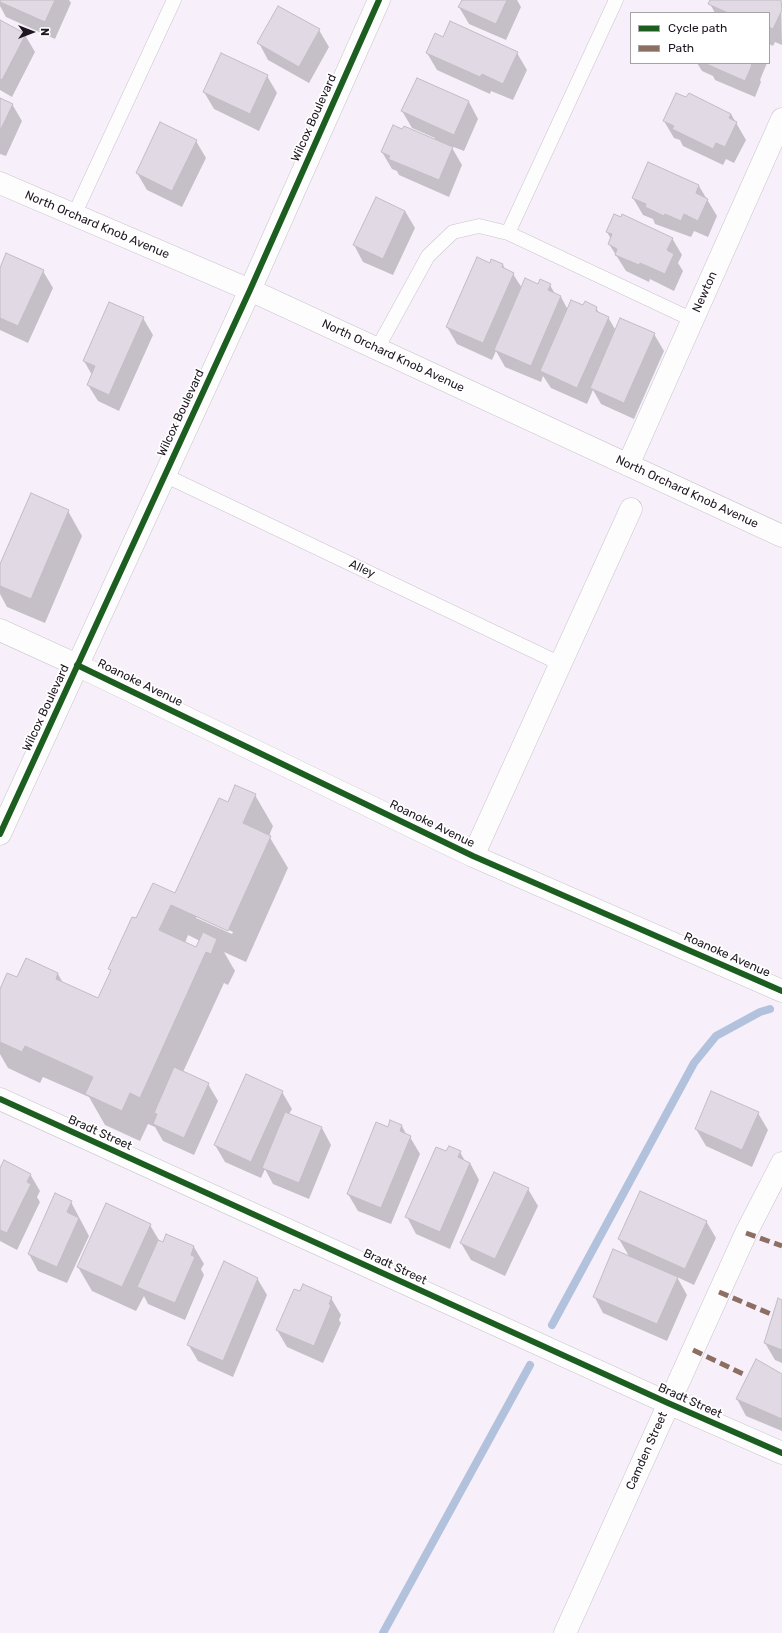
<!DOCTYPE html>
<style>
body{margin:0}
#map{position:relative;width:782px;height:1633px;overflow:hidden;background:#f7f0fa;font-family:Rubik,sans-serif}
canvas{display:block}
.legend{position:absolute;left:630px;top:12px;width:140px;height:52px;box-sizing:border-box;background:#fff;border:1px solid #a5a2a6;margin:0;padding:5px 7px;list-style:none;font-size:12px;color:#1e1721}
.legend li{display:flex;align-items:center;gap:8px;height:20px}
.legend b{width:20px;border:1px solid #a5a2a6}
.north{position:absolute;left:12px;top:12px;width:40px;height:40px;-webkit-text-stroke:3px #fff;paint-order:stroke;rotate:90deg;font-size:11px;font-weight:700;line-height:16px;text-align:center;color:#1e1721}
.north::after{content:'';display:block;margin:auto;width:14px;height:18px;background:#1e1721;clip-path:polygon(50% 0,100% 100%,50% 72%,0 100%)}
</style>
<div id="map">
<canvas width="782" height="1633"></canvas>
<ul class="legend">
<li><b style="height:5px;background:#1b5e20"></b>Cycle path</li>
<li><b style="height:5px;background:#8d6e63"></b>Path</li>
</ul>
<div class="north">N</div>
</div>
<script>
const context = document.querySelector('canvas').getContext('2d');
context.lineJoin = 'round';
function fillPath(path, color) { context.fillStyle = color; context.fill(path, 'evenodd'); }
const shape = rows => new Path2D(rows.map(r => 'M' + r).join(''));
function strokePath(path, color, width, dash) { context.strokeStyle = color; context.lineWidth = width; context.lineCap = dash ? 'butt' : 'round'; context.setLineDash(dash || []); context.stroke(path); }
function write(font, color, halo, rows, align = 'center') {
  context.font = font + ' Rubik,sans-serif'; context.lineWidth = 3.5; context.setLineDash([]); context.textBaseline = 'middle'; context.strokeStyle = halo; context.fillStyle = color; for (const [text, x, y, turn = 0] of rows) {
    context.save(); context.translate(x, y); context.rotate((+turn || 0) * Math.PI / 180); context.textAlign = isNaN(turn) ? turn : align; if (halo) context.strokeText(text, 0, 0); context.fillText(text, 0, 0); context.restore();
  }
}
const shadow = shape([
 [0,0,69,0,71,3,55,39,6,17,0,6],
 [463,0,517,0,521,7,506,40,469,24,459,7],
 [711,0,781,0,782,45,775,42,773,46,769,44,769,13,715,13,710,4],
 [0,22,25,35,35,52,12,97,0,90],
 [319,30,329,47,309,83,268,60,259,43],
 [443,38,517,53,527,70,513,100,491,91,490,94,437,70,427,53],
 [697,63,767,63,760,80,761,82,755,97,715,80,713,76,702,71],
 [267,76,277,93,259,131,214,109,204,92],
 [417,79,469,102,478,119,464,151,451,146,462,165,449,197,399,175,397,171,392,169,382,152,434,140,435,138,412,128,402,111],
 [0,99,12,104,22,121,6,156,0,154],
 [731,114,746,140,734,163,726,159,723,165,683,146,680,140,674,138,664,121],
 [196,141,206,158,182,207,147,190,137,173],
 [699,186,717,216,708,237,694,231,691,237,655,224,653,219,643,215,633,198],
 [405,211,415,228,393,275,363,262,354,245],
 [607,232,672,238,682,255,678,263,683,271,674,291,650,279,649,282,626,271,609,244,611,239],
 [490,264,503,265,506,271,513,274,522,288,538,285,550,285,555,294,561,297,568,310,584,307,596,308,600,314,608,317,616,331,654,334,664,351,634,419,601,404,593,390,587,404,551,388,543,376,541,382,505,367,496,351,492,360,457,344,447,327],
 [0,270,43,271,53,288,28,343,0,330],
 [143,318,153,335,119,411,98,401,88,385,92,375,84,361],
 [68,511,82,536,45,623,7,607,0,594,0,567],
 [255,795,273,826,269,836,288,868,246,962,224,952,235,971,228,985,224,983,183,1072,208,1084,218,1101,194,1155,163,1141,155,1127,148,1124,140,1141,105,1125,89,1097,43,1077,40,1083,8,1068,0,1054,0,992,17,979,58,974,63,983,99,999,111,971,110,969,137,920,176,895,228,803],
 [196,916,233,932,232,934,196,918],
 [188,935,200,941,197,948,185,943],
 [282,1092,292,1109,289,1114,322,1128,331,1145,309,1199,273,1184,265,1169,261,1178,225,1162,215,1145],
 [758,1113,768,1130,752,1167,706,1146,696,1129],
 [402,1126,407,1136,410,1137,420,1154,391,1224,358,1211,348,1194,389,1128],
 [447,1152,460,1152,465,1161,470,1163,479,1180,450,1249,416,1234,407,1217],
 [0,1170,30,1174,40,1191,37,1197,40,1202,17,1250,0,1241],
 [528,1189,538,1206,505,1276,471,1260,461,1243],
 [71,1202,89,1236,67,1283,38,1271,29,1254],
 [706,1221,716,1238,694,1285,677,1277,687,1295,667,1341,603,1313,594,1296,630,1258,619,1239],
 [150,1225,160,1242,163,1243,167,1235,194,1247,204,1264,201,1269,204,1275,185,1320,148,1304,144,1296,136,1311,92,1291,78,1267],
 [257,1278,267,1295,233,1377,198,1361,188,1344],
 [331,1298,341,1315,339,1320,341,1323,323,1363,287,1347,277,1330],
 [782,1301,782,1363,775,1360,765,1343],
 [757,1360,782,1375,782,1431,746,1416,737,1399]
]);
const stream = shape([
 [552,1325,694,1063,716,1036,760,1012,770,1009],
 [383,1633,530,1365]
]);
const building = shape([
 [0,0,55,0,45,22,0,2,0,0],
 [462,0,507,0,496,24,458,7,462,0],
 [710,0,781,0,782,10,773,29,769,27,769,13,728,13,708,4,710,0],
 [278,6,320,29,299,67,257,43,278,6],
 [0,20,26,34,2,80,0,79,0,20],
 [450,21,518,52,503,84,482,74,480,77,426,53,435,33,443,37,450,21],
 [221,53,268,75,250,114,203,92,221,53],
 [704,63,750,63,752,65,745,81,704,63],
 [417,78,469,101,454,135,401,111,417,78],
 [676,93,686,97,689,93,731,114,729,118,737,122,725,147,716,143,713,149,672,129,674,126,663,121,676,93],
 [0,98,13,104,0,131,0,98],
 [160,122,197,140,172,191,136,173,160,122],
 [393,125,402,129,404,126,453,147,439,180,388,159,390,156,381,152,393,125],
 [648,162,699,185,696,193,708,199,698,221,684,214,681,221,665,214,664,216,645,207,646,204,632,198,648,162],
 [376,197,405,211,383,259,353,245,376,197],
 [614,214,621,217,622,214,673,238,667,250,674,254,665,274,640,263,639,265,615,255,617,249,608,244,612,234,606,232,614,214],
 [6,253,44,270,18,326,0,318,0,268,6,253],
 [477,257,490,263,491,259,503,264,502,267,514,273,483,343,446,327,477,257],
 [525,278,538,284,540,279,551,284,548,290,561,296,531,366,494,350,525,278],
 [571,300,583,305,585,301,597,307,596,311,609,317,577,388,540,371,571,300],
 [109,302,144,317,109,395,87,385,95,366,83,361,109,302],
 [620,318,655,333,624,403,590,388,620,318],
 [31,493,69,510,31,599,0,586,0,564,31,493],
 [235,785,256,794,243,823,271,836,228,931,171,905,159,930,196,947,203,932,217,939,211,954,206,952,140,1098,130,1093,122,1111,85,1094,93,1077,25,1046,22,1052,0,1042,0,989,7,973,17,977,26,958,58,973,56,979,98,998,111,970,108,969,132,917,136,918,153,883,175,893,219,798,228,802,235,785],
 [174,1067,209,1083,184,1138,153,1124,157,1114,154,1113,174,1067],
 [246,1074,283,1091,251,1162,214,1145,246,1074],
 [711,1091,759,1112,742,1150,695,1129,711,1091],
 [285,1112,322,1127,299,1183,262,1168,285,1112],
 [390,1120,402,1125,400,1131,411,1136,381,1208,347,1194,376,1122,388,1127,390,1120],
 [449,1146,461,1151,458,1157,470,1163,440,1232,405,1217,436,1147,446,1151,449,1146],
 [4,1160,31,1174,27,1182,31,1184,7,1233,0,1230,0,1168,4,1160],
 [494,1172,529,1188,495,1259,460,1243,494,1172],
 [640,1191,707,1221,685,1269,618,1239,640,1191],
 [55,1193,72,1201,67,1212,79,1218,57,1267,28,1254,55,1193],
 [106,1203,151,1224,122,1287,77,1267,106,1203],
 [166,1234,194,1246,191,1255,195,1257,175,1303,137,1287,158,1240,163,1242,166,1234],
 [613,1249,678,1277,657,1324,593,1297,613,1249],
 [224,1261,258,1278,223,1361,187,1345,224,1261],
 [303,1284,332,1297,329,1304,331,1305,314,1346,276,1330,294,1289,300,1291,303,1284],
 [778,1298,782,1300,782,1350,764,1343,778,1298],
 [756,1359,782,1374,782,1419,736,1399,756,1359]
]);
const service = shape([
 [74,215,174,0],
 [508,233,616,0],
 [377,349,428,256,453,232,479,226,508,233,693,320],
 [164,475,561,664]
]);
const minor = shape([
 [0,183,250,290,782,536],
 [628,465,782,119],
 [473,856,631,509],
 [0,1099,668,1403,782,1453],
 [565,1633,746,1233,782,1163]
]);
const tertiary = shape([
 [0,630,77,665,473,856,782,991]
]);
const secondary = shape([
 [0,834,250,290,379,0]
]);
const quiet = shape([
 [746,1233,782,1246],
 [719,1292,773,1315],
 [693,1350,747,1376]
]);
const cycleway = shape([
 [77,665,473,856,782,991],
 [0,834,250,290,379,0],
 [0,1099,668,1403,782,1453]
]);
const streetNames = [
 ["Wilcox Boulevard",314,118,-66],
 ["North Orchard Knob Avenue",97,225,23],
 ["Newton",705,292,-66],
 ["North Orchard Knob Avenue",393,356,25],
 ["Wilcox Boulevard",181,413,-65],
 ["North Orchard Knob Avenue",687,492,25],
 ["Alley",362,569,25],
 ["Roanoke Avenue",140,683,26],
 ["Wilcox Boulevard",46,708,-65],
 ["Roanoke Avenue",432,824,26],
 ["Roanoke Avenue",727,955,24],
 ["Bradt Street",100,1133,24],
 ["Bradt Street",395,1267,25],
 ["Bradt Street",690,1401,24],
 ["Camden Street",647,1451,-66]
];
fillPath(shadow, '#0003');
strokePath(stream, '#b2c2dd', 8);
fillPath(building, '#e1d9e4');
strokePath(building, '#c2bcc5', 1);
strokePath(service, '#cac3cc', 15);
strokePath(minor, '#cac3cc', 23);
strokePath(tertiary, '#cac3cc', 23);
strokePath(secondary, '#cac3cc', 23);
strokePath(service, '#fefdfe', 14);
strokePath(minor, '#fefdfe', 22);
strokePath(tertiary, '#fefdfe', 22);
strokePath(secondary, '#fefdfe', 22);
strokePath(quiet, '#8d6e63', 5, [10, 5]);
strokePath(cycleway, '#1b5e20', 6);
write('12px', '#1e1721', '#fff', streetNames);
</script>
